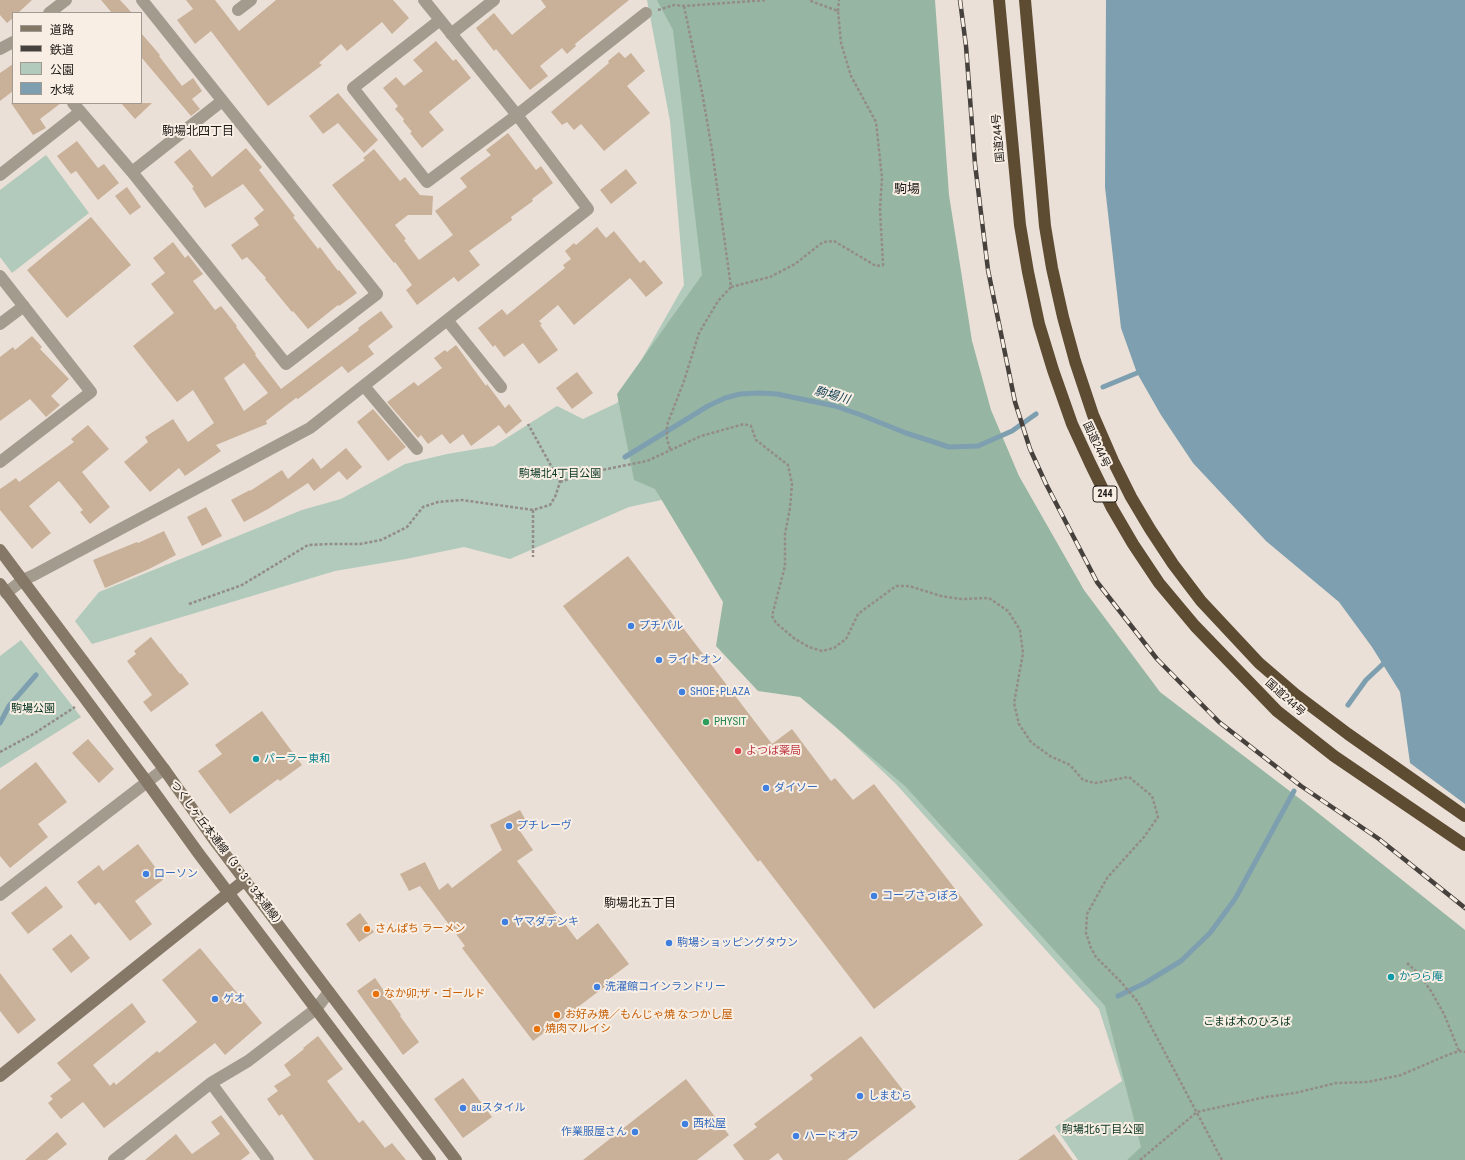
<!DOCTYPE html>
<meta charset="utf-8">
<style>
body{margin:0}
#map{position:relative;width:1465px;height:1160px;overflow:hidden;background:#eae0d7;font-family:"Roboto Condensed","Noto Sans JP",sans-serif}
canvas{display:block}
.legend{position:absolute;left:12px;top:12px;width:130px;height:92px;box-sizing:border-box;background:#f8eee4;border:1px solid #a09992;margin:0;padding:5px 7px;list-style:none;font-size:12px;color:#1d1916}
.legend li{display:flex;align-items:center;gap:8px;height:20px}
.legend b{width:20px;border:1px solid #a09992}
</style>
<div id="map">
<canvas width="1465" height="1160"></canvas>
<ul class="legend">
<li><b style="height:5px;background:#867867"></b>道路</li>
<li><b style="height:5px;background:#46413d"></b>鉄道</li>
<li><b style="height:11px;background:#b1cabb"></b>公園</li>
<li><b style="height:11px;background:#7d9faf"></b>水域</li>
</ul>
</div>
<script>
const context = document.querySelector('canvas').getContext('2d');
context.lineJoin = 'round';
function fillPath(path, color) { context.fillStyle = color; context.fill(path, 'evenodd'); }
const shape = rows => new Path2D(rows.map(r => 'M' + r).join(''));
function strokePath(path, color, width, dash) { context.strokeStyle = color; context.lineWidth = width; context.lineCap = dash ? 'butt' : 'round'; context.setLineDash(dash || []); context.stroke(path); }
function write(font, color, halo, rows, align = 'center') {
  context.font = font + ' "Roboto Condensed","Noto Sans JP",sans-serif'; context.lineWidth = 4; context.setLineDash([]); context.textBaseline = 'middle'; context.strokeStyle = halo; context.fillStyle = color; for (const [text, x, y, turn = 0] of rows) {
    context.save(); context.translate(x, y); context.rotate((+turn || 0) * Math.PI / 180); context.textAlign = isNaN(turn) ? turn : align; if (halo) context.strokeText(text, 0, 0); context.fillText(text, 0, 0); context.restore();
  }
}
const green = shape([
 [647,0,867,0,881,395,1465,1160,1078,1160,1055,1127,1122,1081,1099,1009,896,784,800,693,666,499,629,507,510,559,464,547,406,559,335,571,92,644,75,621,99,592,302,510,341,499,405,464,447,454,494,446,557,406,583,419,617,403,684,285,670,121],
 [46,155,89,213,12,273,0,257,0,190],
 [21,640,81,717,0,768,0,656]
]);
const forest = shape([
 [657,0,935,0,949,195,972,341,991,410,1019,476,1084,590,1160,692,1308,805,1465,930,1465,1160,1127,1160,1141,1147,1105,1006,905,786,800,697,758,691,716,646,723,602,655,489,634,480,617,394,702,275,673,30]
]);
const water = shape([
 [1106,0,1465,0,1465,804,1410,763,1400,692,1372,647,1339,602,1266,541,1193,463,1161,415,1137,373,1121,328,1105,187]
]);
const stream = shape([
 [1103,387,1137,373],
 [625,457,708,406,725,398,740,394,760,393,777,394,835,406,861,415,906,433,949,447,978,446,1012,431,1036,414],
 [1348,705,1366,680,1383,664],
 [0,723,9,706,36,675],
 [1118,996,1145,983,1181,961,1210,933,1235,899,1294,791]
]);
const building = shape([
 [0,0,32,0,18,13,13,13,13,18,7,23,0,15],
 [101,0,120,0,132,13,112,13],
 [186,0,215,0,239,31,276,0,393,0,409,18,392,34,382,22,347,51,341,44,319,63,322,65,268,106,211,31,195,44,177,20,193,9],
 [541,0,629,0,575,44,576,46,567,54,562,48,540,66,548,76,530,90,496,49,494,51,476,28,494,13,512,35,546,7],
 [141,33,160,55,159,56,182,86,193,78,202,91,192,99,200,109,191,116,141,57],
 [436,41,453,61,456,59,471,78,429,112,444,130,422,148,410,133,412,132,403,121,404,119,395,109,398,106,383,88,396,77,404,86,423,71,413,60],
 [619,52,625,58,631,53,645,71,627,86,650,113,604,151,581,124,574,130,567,122,562,125,551,112,609,63,608,61],
 [13,64,13,91,0,101,0,73],
 [338,93,378,140,364,153,338,123,323,134,309,116],
 [11,103,61,103,40,119,46,128,33,135],
 [121,103,152,103,135,119],
 [508,133,536,170,541,166,553,183,532,199,533,201,511,217,512,220,469,251,480,265,458,282,454,277,417,305,406,290,412,285,395,262,394,263,332,185,365,160,363,158,374,149,400,181,405,177,420,195,433,196,432,215,408,215,395,225,406,239,404,240,419,260,453,235,435,211,467,187,460,178,491,155,486,150],
 [77,141,98,168,104,164,119,183,98,200,76,171,71,174,57,156],
 [246,148,262,167,259,170,295,216,293,217,318,249,320,247,338,271,339,270,357,293,339,306,338,305,308,329,293,311,292,312,265,279,266,278,247,257,242,260,231,245,259,225,254,218,264,210,243,184,205,208,192,188,194,187,174,162,190,149,212,177],
 [626,169,637,183,611,204,600,190],
 [127,187,141,207,130,215,115,196],
 [91,217,131,265,67,318,27,270],
 [597,227,606,238,614,231,640,263,644,260,663,283,646,297,630,278,574,325,558,305,539,321,542,324,540,325,558,350,539,364,523,343,504,357,495,345,493,347,478,328,502,309,507,315,565,268,563,265,571,259,565,251,574,243,576,245],
 [173,242,185,258,188,255,203,274,193,281,215,310,221,306,237,326,236,327,256,354,255,355,281,389,359,330,358,328,381,311,393,327,368,346,374,354,348,373,342,366,298,399,296,398,266,421,267,424,216,445,221,451,185,476,179,468,150,492,124,462,148,442,145,437,173,419,188,442,214,423,193,390,177,402,133,346,174,313,151,284,165,273,153,258],
 [244,363,268,393,244,411,224,378],
 [32,336,42,347,40,349,69,379,51,396,60,405,46,417,30,399,0,421,0,357,13,347,15,350],
 [456,345,486,386,487,384,505,408,509,404,522,421,506,434,499,425,471,446,463,434,450,444,442,434,428,444,421,435,418,438,387,402,414,382,418,386,442,368,434,358,445,350,447,352],
 [577,372,593,393,572,409,556,388],
 [373,409,406,447,388,461,357,422],
 [88,425,109,449,82,472,110,507,90,524,80,512,83,510,59,481,29,506,51,533,32,549,0,510,0,489,16,478,19,482,74,442,71,439],
 [346,448,362,467,347,480,339,471,314,491,308,483,268,509,244,522,231,500,250,490,250,491,282,470,288,479,313,458,321,469],
 [206,507,222,536,202,546,187,517],
 [164,531,176,555,149,569,105,588,93,560,137,542,138,543],
 [628,556,772,744,792,729,831,781,835,778,853,800,874,784,983,925,874,1009,760,860,758,862,563,606],
 [151,637,180,674,181,673,189,684,151,712,143,702,152,695,127,661,136,654,134,651],
 [262,711,302,765,280,781,278,779,230,814,198,771,222,754,215,745],
 [88,739,114,769,99,783,72,753],
 [36,762,67,802,38,824,48,837,10,868,0,856,0,790],
 [520,810,529,826,520,831,533,850,517,861,577,940,598,923,629,964,605,982,607,985,533,1041,462,948,465,946,420,886,409,891,400,874,425,862,439,890,448,883,452,888,502,850,490,825],
 [138,844,164,879,135,901,152,924,130,941,99,902,95,905,77,882,99,865,103,871],
 [46,886,63,907,28,934,11,913],
 [360,913,374,932,359,942,346,924],
 [71,934,90,958,71,973,52,949],
 [200,948,262,1023,225,1055,215,1043,104,1128,83,1102,61,1119,48,1103,53,1099,50,1096,71,1080,57,1063,132,1003,146,1022,93,1065,110,1086,114,1082,116,1085,157,1051,159,1053,197,1022,162,980],
 [0,973,36,1020,18,1034,0,1011],
 [375,978,401,1015,400,1016,419,1042,403,1055,357,991],
 [318,1036,343,1069,327,1081,359,1123,363,1120,385,1148,392,1143,406,1160,314,1160,282,1114,279,1116,267,1099,278,1091,274,1086,291,1075,284,1065,304,1049,303,1048],
 [861,1036,916,1107,847,1160,783,1160,778,1153,769,1160,744,1160,733,1145,757,1127,754,1124,813,1079,810,1075],
 [463,1078,492,1117,463,1138,434,1099],
 [686,1079,729,1135,697,1160,583,1160],
 [221,1115,250,1153,241,1160,145,1160,176,1134,192,1154,220,1134,211,1122],
 [57,1132,67,1144,47,1160,25,1160],
 [1054,1134,1073,1160,1018,1160]
]);
const path = shape([
 [684,6,702,92,712,150,731,287,770,277,795,264,823,242,834,241,876,266,883,265,880,209,882,178,876,122,851,76,841,43,838,11,808,0],
 [658,10,674,5,684,6,767,0],
 [838,11,839,0],
 [670,449,667,439,667,425,684,381,699,333,718,301,731,287],
 [560,482,587,473,647,461,701,436,744,424,751,426,756,440,788,465,792,484,790,508,785,534,785,566,772,616,776,623,795,639,809,647,822,651,834,648,846,639,858,614,896,586,909,586,941,596,961,599,989,598,1008,611,1020,630,1023,653,1014,703,1019,724,1031,742,1050,756,1070,765,1083,780,1095,783,1129,777,1152,796,1158,817,1144,837,1107,878,1087,914,1086,933,1091,948,1096,957,1121,982,1138,1002,1222,1160],
 [533,510,533,557],
 [189,604,242,585,308,545,329,544,360,544,381,540,407,527,423,507,438,502,462,500,533,510,550,505,555,497,560,482,528,424],
 [0,752,35,733,75,707],
 [1407,963,1419,974,1431,991,1444,1014,1459,1051],
 [1140,1160,1197,1112,1266,1097,1295,1093,1336,1083,1368,1082,1401,1075,1445,1056,1459,1051,1465,1052]
]);
const street = shape([
 [238,10,251,0],
 [49,13,66,0],
 [440,20,353,88,427,182,517,115,646,13],
 [451,34,494,0],
 [0,49,13,42],
 [73,103,132,172,286,364,377,294,142,0],
 [132,172,222,101],
 [0,175,80,112],
 [0,276,91,392,0,462],
 [447,320,501,387],
 [0,324,24,306],
 [364,386,417,449],
 [6,593,23,580,34,575,310,428,588,209,517,115,424,0],
 [0,895,164,769],
 [211,1083,268,1160],
 [114,1160,211,1083,248,1061,316,1009,329,992]
]);
const secondary = shape([
 [0,550,164,769,215,841,456,1160],
 [0,584,147,782,199,854,430,1160],
 [0,1076,245,880]
]);
const highway = shape([
 [999,0,1020,225,1028,272,1039,324,1053,370,1072,424,1090,463,1112,508,1133,544,1159,583,1195,626,1277,711,1334,756,1465,845],
 [1025,0,1045,226,1052,268,1063,317,1075,361,1093,415,1113,461,1131,497,1150,529,1173,564,1201,601,1259,663,1295,694,1348,734,1465,816]
]);
const rail = shape([
 [960,0,966,46,975,164,988,270,1015,402,1030,449,1046,484,1097,582,1157,659,1219,722,1301,786,1379,839,1465,908]
]);
const markers = [
 [631,626,4,"#3f7fe0"],
 [659,660,4,"#3f7fe0"],
 [682,692,4,"#3f7fe0"],
 [706,722,4,"#2e9e5b"],
 [738,751,4,"#e0444e"],
 [256,759,4,"#0f9aa8"],
 [766,788,4,"#3f7fe0"],
 [509,826,4,"#3f7fe0"],
 [146,874,4,"#3f7fe0"],
 [874,896,4,"#3f7fe0"],
 [505,922,4,"#3f7fe0"],
 [367,929,4,"#e8710a"],
 [669,943,4,"#3f7fe0"],
 [1391,977,4,"#0f9aa8"],
 [597,987,4,"#3f7fe0"],
 [376,994,4,"#e8710a"],
 [215,999,4,"#3f7fe0"],
 [557,1015,4,"#e8710a"],
 [537,1029,4,"#e8710a"],
 [860,1096,4,"#3f7fe0"],
 [463,1108,4,"#3f7fe0"],
 [685,1124,4,"#3f7fe0"],
 [635,1132,4,"#3f7fe0"],
 [796,1136,4,"#3f7fe0"]
];
const shields = [
 [1105,494,24]
];
const shieldNames = [
 ["244",1105,494]
];
const streetNames = [
 ["国道244号",999,138,-95],
 ["国道244号",1096,445,65],
 ["国道244号",1285,698,42],
 ["つくしヶ丘本通線（3・3・3本通線）",227,855,53]
];
const parkNames = [
 ["駒場北4丁目公園",560,474],
 ["駒場公園",33,709],
 ["こまば木のひろば",1247,1022],
 ["駒場北6丁目公園",1103,1130]
];
const shopNames = [
 ["プチパル",639,626],
 ["ライトオン",667,660],
 ["SHOE･PLAZA",690,692],
 ["ダイソー",774,788],
 ["プチレーヴ",517,826],
 ["ローソン",154,874],
 ["コープさっぽろ",882,896],
 ["ヤマダデンキ",513,922],
 ["駒場ショッピングタウン",677,943],
 ["洗濯館コインランドリー",605,987],
 ["ゲオ",223,999],
 ["しまむら",868,1096],
 ["auスタイル",471,1108],
 ["西松屋",693,1124],
 ["作業服屋さん",627,1132,"right"],
 ["ハードオフ",804,1136]
];
const leisureNames = [
 ["PHYSIT",714,722]
];
const healthNames = [
 ["よつば薬局",746,751]
];
const cultureNames = [
 ["パーラー東和",264,759],
 ["かつら庵",1399,977]
];
const foodNames = [
 ["さんぱち ラーメン",375,929],
 ["なか卯;ザ・ゴールド",384,994],
 ["お好み焼／もんじゃ焼 なつかし屋",565,1015],
 ["焼肉マルイシ",545,1029]
];
const neighbourhoodNames = [
 ["駒場北四丁目",198,132],
 ["駒場北五丁目",640,904]
];
const waterNames = [
 ["駒場川",832,396,15]
];
const quarterNames = [
 ["駒場",907,190]
];
fillPath(green, '#b1cabb');
fillPath(forest, '#96b6a3');
fillPath(water, '#7d9faf');
strokePath(stream, '#7d9faf', 5);
fillPath(building, '#c9b098');
strokePath(path, '#948c86', 2.5, [3, 2]);
strokePath(street, '#a49b8f', 12);
strokePath(secondary, '#867867', 12);
strokePath(highway, '#5d4b32', 12);
strokePath(rail, '#46413d', 4.5);
strokePath(rail, '#f8eee4', 3, [9]);
for (const [x, y, r, color] of markers) { const dot = new Path2D(); dot.arc(x, y, r, 0, 2 * Math.PI); context.fillStyle = color; context.fill(dot); strokePath(dot, '#f8eee4', 1.5); }
for (const [x, y, w] of shields) { const box = new Path2D(); box.roundRect(x - w / 2, y - 8, w, 16, 3); context.fillStyle = '#f8eee4'; context.fill(box); strokePath(box, '#1d1916', 1); }
write('bold 10px', '#1d1916', null, shieldNames);
write('11px', '#1d1916', '#f8eee4', streetNames);
write('11px', '#083521', '#f8eee4', parkNames);
write('11px', '#366cbe', '#f8eee4', shopNames, 'left');
write('11px', '#27864d', '#f8eee4', leisureNames, 'left');
write('11px', '#be3a42', '#f8eee4', healthNames, 'left');
write('11px', '#0d838f', '#f8eee4', cultureNames, 'left');
write('11px', '#c56008', '#f8eee4', foodNames, 'left');
write('12px', '#1d1916', '#f8eee4', neighbourhoodNames);
write('italic 12px', '#0d3d51', '#f8eee4', waterNames);
write('13px', '#1d1916', '#f8eee4', quarterNames);
</script>
